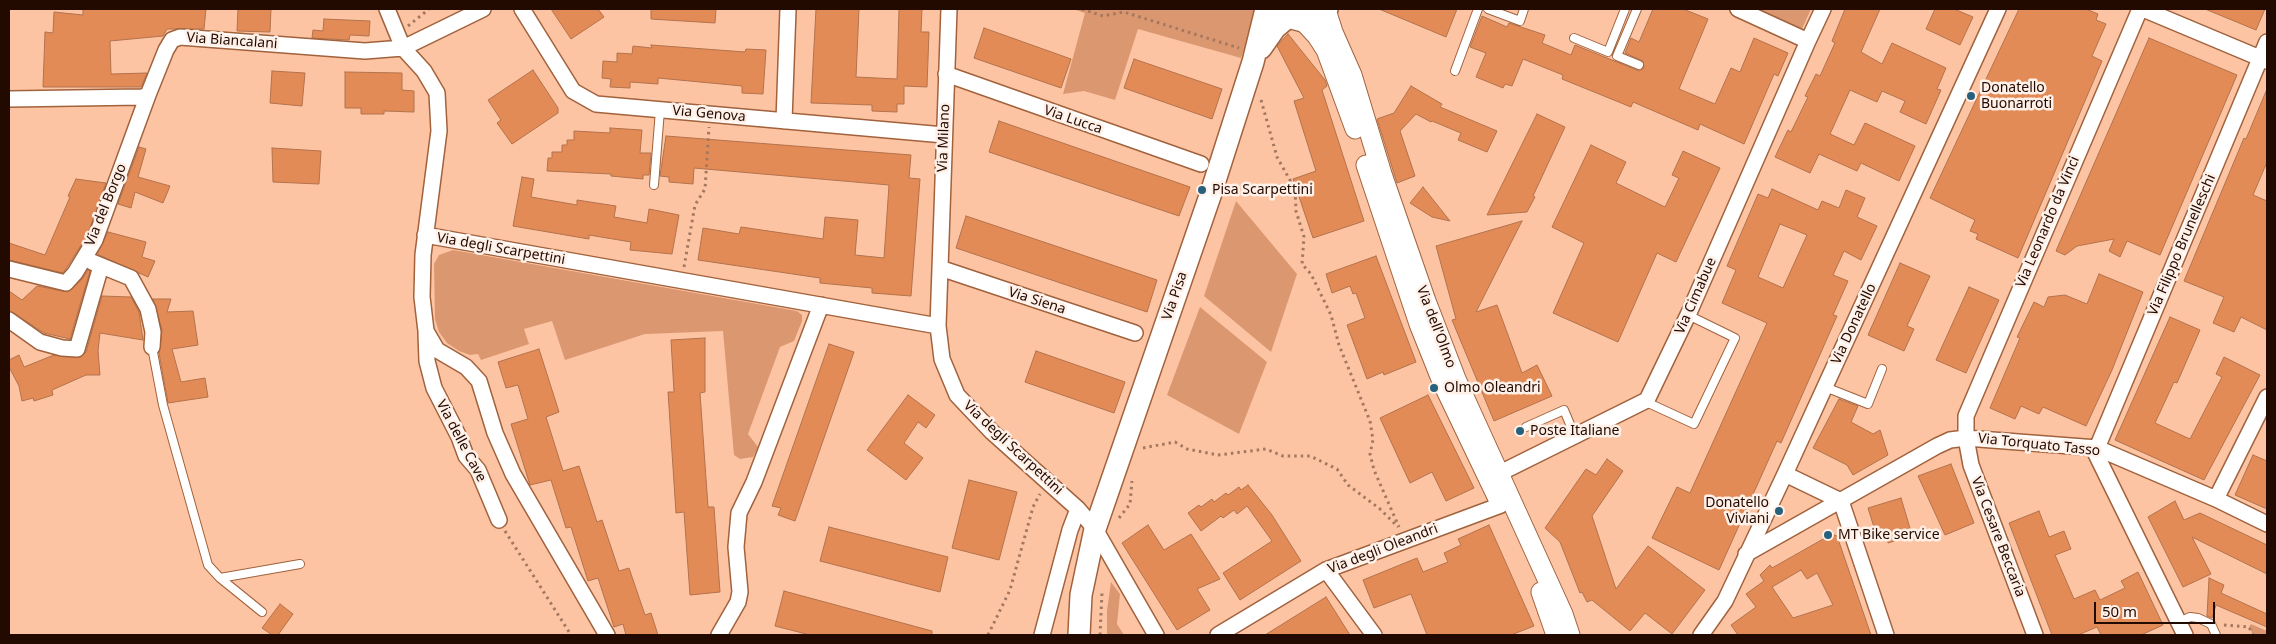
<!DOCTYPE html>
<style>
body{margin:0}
#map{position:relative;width:2276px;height:644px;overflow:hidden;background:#fdc4a4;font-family:"Noto Sans",sans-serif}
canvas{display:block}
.frame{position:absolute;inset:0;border:10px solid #220a00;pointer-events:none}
.scale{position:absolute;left:2094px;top:602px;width:121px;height:22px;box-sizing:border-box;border:2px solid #220a00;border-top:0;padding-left:6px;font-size:15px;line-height:18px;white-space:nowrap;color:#220a00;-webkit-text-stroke:4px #fff0e8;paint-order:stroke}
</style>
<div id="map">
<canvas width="2276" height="644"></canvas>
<div class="frame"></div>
<div class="scale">50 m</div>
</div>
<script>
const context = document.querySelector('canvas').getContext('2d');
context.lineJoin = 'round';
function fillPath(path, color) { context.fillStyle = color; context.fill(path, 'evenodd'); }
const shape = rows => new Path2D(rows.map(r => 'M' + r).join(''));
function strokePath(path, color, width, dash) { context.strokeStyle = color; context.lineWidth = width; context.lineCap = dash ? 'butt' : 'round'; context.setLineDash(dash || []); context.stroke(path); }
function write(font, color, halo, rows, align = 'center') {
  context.font = font + ' "Noto Sans",sans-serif'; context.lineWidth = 5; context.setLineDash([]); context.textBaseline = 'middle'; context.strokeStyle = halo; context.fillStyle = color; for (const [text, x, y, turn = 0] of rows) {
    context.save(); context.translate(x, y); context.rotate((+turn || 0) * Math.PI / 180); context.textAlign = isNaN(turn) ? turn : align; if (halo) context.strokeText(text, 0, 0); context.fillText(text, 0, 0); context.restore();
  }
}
const green = shape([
 [1073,9,1253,9,1257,14,1241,58,1138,29,1115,100,1084,91,1063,94,1085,13],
 [1752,9,1811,9,1801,31],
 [1236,201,1297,274,1271,352,1204,296],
 [453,250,797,311,802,315,802,321,794,341,780,347,748,434,758,447,753,457,740,459,734,455,723,331,645,334,565,360,552,321,524,329,529,344,481,360,478,354,470,355,459,351,447,343,439,332,435,319,434,264,439,255],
 [1200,307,1267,362,1239,434,1167,395],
 [1111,582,1120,594,1117,624,1124,635,1107,635,1107,611],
 [2251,624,2267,631,2267,635,2253,635,2249,627]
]);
const building = shape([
 [83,9,206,9,204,29,167,29,163,36,110,41,111,74,147,73,141,87,43,87,45,32,53,33,54,12,83,15,83,9],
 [238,9,271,9,270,32,237,31,238,9],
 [551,9,598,9,604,17,571,39,551,9],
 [651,9,716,9,715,23,651,19,651,9],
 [816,9,859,9,856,77,897,79,899,9,922,9,921,32,929,32,927,87,904,86,904,104,897,104,897,112,872,111,872,105,811,103,816,9],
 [1379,9,1457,9,1446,37,1379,9],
 [1653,9,1683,9,1708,19,1679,89,1715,104,1731,68,1740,72,1754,38,1788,53,1778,76,1774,74,1744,144,1700,124,1698,130,1633,102,1631,107,1562,79,1563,75,1523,59,1512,86,1505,84,1503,88,1476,77,1486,53,1470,47,1482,16,1507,27,1509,23,1545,35,1542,43,1571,55,1575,45,1639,71,1644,68,1643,61,1625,53,1631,38,1639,42,1653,9],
 [1845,9,1880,9,1861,52,1882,64,1892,43,1946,68,1937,89,1941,90,1926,124,1900,112,1905,101,1882,91,1877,102,1850,90,1830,134,1854,145,1865,123,1915,146,1899,181,1861,163,1857,171,1819,154,1810,173,1775,157,1788,130,1791,132,1808,97,1805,96,1816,74,1820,76,1835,43,1832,41,1845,9],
 [1935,9,1954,9,1973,17,1960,45,1926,29,1935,9],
 [2019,9,2086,9,2098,14,2096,20,2106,24,2092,56,2102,61,2018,258,1976,239,1978,234,1970,231,1975,220,1930,198,2019,9],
 [2205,9,2265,9,2256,30,2205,9],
 [324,19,370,21,369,36,350,35,349,40,312,38,313,30,323,31,324,19],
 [984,28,1071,59,1061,88,974,58,984,28],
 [1288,34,1325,80,1327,86,1322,90,1364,221,1313,238,1293,179,1316,171,1294,101,1304,98,1277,46,1288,34],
 [2149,38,2237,75,2160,255,2127,241,2120,257,2109,251,2114,239,2077,246,2065,255,2056,251,2149,38],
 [651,45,745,52,746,49,766,50,763,94,742,93,742,86,658,78,658,84,630,82,630,88,610,87,611,79,602,78,603,61,617,62,617,53,632,54,633,46,652,48,651,45],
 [1134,59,1222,89,1212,119,1124,88,1134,59],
 [533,70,558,108,558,113,512,144,497,123,501,120,488,100,533,70],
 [272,71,305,73,302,106,270,103,272,71],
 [345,72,402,73,402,90,414,91,414,112,384,111,384,114,361,114,361,108,345,108,345,72],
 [1411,86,1442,104,1440,107,1497,131,1487,152,1458,140,1461,133,1432,121,1431,122,1416,114,1400,131,1415,176,1397,183,1377,119,1394,113,1411,86],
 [2267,89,2267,162,2253,195,2267,201,2267,330,2241,317,2234,332,2213,323,2224,297,2184,281,2244,138,2246,139,2267,89],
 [1537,114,1565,127,1533,196,1535,197,1527,212,1487,215,1537,114],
 [999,121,1190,187,1179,216,989,152,999,121],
 [610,128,642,130,640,153,651,153,649,175,643,175,643,179,611,176,611,174,547,171,548,158,552,158,552,152,562,152,562,145,567,145,567,140,574,140,574,131,610,133,610,128],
 [666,136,911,155,909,178,920,179,911,296,872,293,872,288,820,283,820,278,698,260,703,228,739,234,741,227,823,239,825,217,858,220,855,255,884,258,889,185,694,168,693,184,669,182,669,177,660,176,666,136],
 [1591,145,1626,162,1616,183,1665,207,1679,178,1672,175,1683,151,1720,168,1676,262,1657,253,1618,342,1553,313,1584,243,1552,227,1591,145],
 [139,147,146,149,138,177,170,186,163,203,135,192,131,208,118,204,139,147],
 [272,148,321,151,319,184,273,182,272,148],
 [522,177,534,179,531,197,577,205,577,200,616,206,614,217,647,223,649,209,679,215,672,254,630,250,631,242,589,235,589,239,513,226,522,177],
 [76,179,106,183,87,236,67,267,63,273,9,260,9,243,45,255,70,197,68,196,76,179],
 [1423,187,1450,221,1432,217,1410,203,1423,187],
 [1772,189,1818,210,1822,201,1839,208,1846,190,1865,198,1857,217,1877,226,1861,260,1844,251,1833,275,1848,281,1833,315,1837,316,1781,443,1777,441,1719,570,1652,538,1677,487,1690,493,1767,323,1722,303,1736,270,1727,266,1758,194,1768,198,1772,189],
 [1780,224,1807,235,1783,288,1758,277,1780,224],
 [966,216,1157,280,1147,312,956,248,966,216],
 [1522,221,1476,312,1497,305,1522,373,1537,365,1552,396,1494,421,1452,320,1456,319,1436,246,1522,221],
 [108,232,146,242,142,257,155,261,148,277,97,254,108,232],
 [1376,256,1416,362,1384,375,1383,372,1367,379,1347,325,1365,318,1356,293,1353,294,1350,286,1332,293,1326,274,1376,256],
 [1900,263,1930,276,1907,326,1914,329,1904,351,1868,335,1900,263],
 [88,270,90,271,70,339,44,333,9,310,9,291,22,300,37,286,68,292,82,279,88,270],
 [2099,274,2143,292,2112,370,2086,426,2043,407,2039,414,2021,406,2015,419,1990,408,2020,338,2017,337,2034,302,2044,307,2048,297,2065,295,2087,304,2099,274],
 [1969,287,1999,300,1966,373,1936,360,1969,287],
 [102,296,131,297,139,312,143,340,100,333,98,351,100,375,86,375,52,390,53,395,34,401,33,398,22,401,19,386,9,367,9,360,19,355,24,367,54,355,81,357,86,352,102,296],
 [153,299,171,299,167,312,193,311,198,345,172,349,181,382,205,378,208,397,168,403,159,353,162,330,153,299],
 [2170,317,2200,330,2177,383,2174,382,2155,423,2190,439,2222,377,2216,374,2224,357,2260,375,2204,480,2115,440,2170,317],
 [705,338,705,392,700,393,708,507,714,507,720,592,690,595,684,512,676,513,668,392,674,392,671,340,705,338],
 [829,344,854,352,795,521,778,515,781,508,772,506,829,344],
 [539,349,559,412,546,417,563,471,579,466,597,522,602,520,619,571,629,568,645,615,651,613,658,635,626,635,623,624,614,627,598,578,588,581,571,527,566,528,551,480,530,485,511,424,528,419,518,385,506,388,498,362,539,349],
 [1036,351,1125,382,1114,413,1025,382,1036,351],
 [908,395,935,415,926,428,918,422,904,443,923,458,906,480,867,450,908,395],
 [1428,395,1474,488,1446,501,1432,472,1410,483,1380,418,1428,395],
 [1839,399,1858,406,1851,422,1873,434,1880,430,1888,455,1853,475,1847,465,1813,448,1839,399],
 [2253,455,2267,461,2267,509,2235,495,2253,455],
 [1607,459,1623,471,1592,516,1616,589,1648,546,1705,590,1672,634,1645,613,1630,631,1592,600,1587,602,1582,592,1580,593,1560,542,1545,528,1586,469,1596,475,1607,459],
 [1951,464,1974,523,1945,535,1918,476,1951,464],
 [969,480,1017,492,999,560,952,548,969,480],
 [1248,485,1272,515,1301,561,1240,600,1223,573,1272,541,1247,506,1237,514,1234,510,1223,518,1221,516,1201,531,1188,513,1199,505,1201,507,1212,499,1214,502,1226,493,1228,495,1239,487,1241,490,1248,485],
 [1901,498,1912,535,1888,543,1886,534,1877,537,1868,508,1901,498],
 [2175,501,2184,520,2200,513,2267,545,2267,574,2192,537,2211,574,2183,587,2148,517,2175,501],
 [2039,511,2049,537,2064,531,2071,549,2055,555,2074,599,2095,590,2100,600,2125,588,2121,581,2138,572,2163,625,2141,635,2101,635,2097,627,2078,635,2052,635,2009,523,2039,511],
 [1148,525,1164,550,1191,534,1220,579,1197,589,1210,610,1177,630,1122,543,1148,525],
 [1489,525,1534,626,1511,635,1427,635,1411,594,1374,608,1363,580,1417,558,1423,572,1448,562,1444,553,1461,545,1458,539,1489,525],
 [829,527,948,557,940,592,820,561,829,527],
 [1832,534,1837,536,1871,635,1738,635,1731,625,1756,607,1746,594,1764,581,1760,575,1770,565,1772,568,1832,534],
 [1801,570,1807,579,1817,573,1833,605,1793,618,1772,587,1801,570],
 [2209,578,2224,585,2221,593,2267,614,2267,627,2216,605,2212,618,2207,616,2209,578],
 [784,591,932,631,932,635,810,635,775,626,784,591],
 [1326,597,1350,635,1265,635,1326,597],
 [280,604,293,614,278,635,272,635,262,628,280,604]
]);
const path = shape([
 [1082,9,1103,16,1124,12,1239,48],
 [408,26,429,9],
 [1261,100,1277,157,1295,189,1296,211,1304,237,1302,264,1311,274,1331,315,1339,345,1370,421,1373,440,1370,454,1374,470,1399,527],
 [684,267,695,205,705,189,709,127],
 [1143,448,1175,442,1187,449,1218,455,1266,449,1283,456,1310,456,1337,469,1348,485,1380,509,1398,527],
 [1119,518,1130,504,1132,481],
 [505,531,571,635],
 [2224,625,2249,627,2253,635],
 [988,635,1010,590,1033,507,1040,494],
 [1100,635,1102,593]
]);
const service = shape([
 [1488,9,1520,21,1524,9],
 [1637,9,1617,56,1639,65],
 [1574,38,1608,52,1625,9],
 [1455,71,1478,9],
 [654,185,660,110],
 [152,347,163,405,208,565,220,578,300,564],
 [1825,387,1868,404,1882,369],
 [1644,401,1694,424,1735,338,1688,315],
 [1526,427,1564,410,1575,436],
 [220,578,262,612],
 [2179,622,2190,617,2198,618,2211,624,2216,635]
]);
const minor = shape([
 [387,9,403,48,424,71,437,93,439,131,423,255,422,297,426,331,437,350,466,367,479,381,495,433,513,474,607,635],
 [522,9,573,91,596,104,944,135],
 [1738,9,1808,41,1823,9],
 [2143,9,2267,61],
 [946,74,1201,164],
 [9,99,142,97,148,95,166,50,172,40,180,37,365,51,403,48,483,9],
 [784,121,788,9],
 [425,235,938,326,942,359,957,395,992,432,1078,509,1095,529,1156,635],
 [92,262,131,278,148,309,153,332,152,347],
 [940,268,1135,333],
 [9,269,66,283,75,273,95,240,148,95],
 [9,320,40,342,62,348,77,349,101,266],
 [938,326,949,9],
 [426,333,427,361,434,388,459,437,466,456,478,470,499,520],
 [2093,448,2185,635],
 [2097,448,2267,42],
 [1500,473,1647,400,1688,315,1808,41],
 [1785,474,1841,501],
 [2216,499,2267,397],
 [1841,501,1886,635],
 [1746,554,1937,446,1950,440,1966,438,2097,448,2216,499,2267,524],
 [1326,570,1374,635],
 [719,635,738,602,740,592,736,547,739,513,754,482,821,305],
 [1042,635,1070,530,1078,509],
 [1218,635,1326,570,1501,505],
 [1701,635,1725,601,1785,474,1998,9],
 [2035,635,1971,465,1966,438,1966,416,2140,9]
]);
const tertiary = shape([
 [1326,10,1333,32,1352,75,1382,174,1426,301,1456,379,1563,614,1570,635],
 [1303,21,1317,36,1326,50,1355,129],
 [1366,165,1419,324,1443,384,1499,501],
 [1541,592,1556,635]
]);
const secondary = shape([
 [1280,9,1288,17,1303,21,1316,18,1327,9],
 [1261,48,1275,28,1288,17],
 [1079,635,1081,595,1095,529,1211,193,1253,62,1266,9]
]);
const markers = [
 [1971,96,5,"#28617b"],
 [1202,190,5,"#28617b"],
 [1434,388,5,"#28617b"],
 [1520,431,5,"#28617b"],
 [1779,511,5,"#28617b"],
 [1828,535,5,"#28617b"]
];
const streetNames = [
 ["Via Biancalani",232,41,4],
 ["Via Genova",709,114,5],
 ["Via Lucca",1073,120,19],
 ["Via Milano",944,138,-88],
 ["Via del Borgo",106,205,-68],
 ["Via Leonardo da Vinci",2048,222,-67],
 ["Via Filippo Brunelleschi",2182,245,-67],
 ["Via degli Scarpettini",501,249,10],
 ["Via Pisa",1175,296,-71],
 ["Via Cimabue",1696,296,-66],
 ["Via Siena",1037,301,18],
 ["Via Donatello",1854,324,-65],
 ["Via dell'Olmo",1436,327,69],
 ["Via delle Cave",461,441,62],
 ["Via Torquato Tasso",2039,445,6],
 ["Via degli Scarpettini",1013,448,43],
 ["Via Cesare Beccaria",1998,537,69],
 ["Via degli Oleandri",1383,549,-21]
];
const poiNames = [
 ["Donatello",1981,88],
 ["Buonarroti",1981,104],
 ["Pisa Scarpettini",1212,190],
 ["Olmo Oleandri",1444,388],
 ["Poste Italiane",1530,431],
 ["Donatello",1769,503,"right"],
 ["Viviani",1769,519,"right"],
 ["MT Bike service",1838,535]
];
fillPath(green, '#db9770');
fillPath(building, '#e38b56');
strokePath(building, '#b3724c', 1);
strokePath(service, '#a1623c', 10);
strokePath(minor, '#a1623c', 18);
strokePath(tertiary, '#a1623c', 21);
strokePath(secondary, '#a1623c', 24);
strokePath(path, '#a37861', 3, [2.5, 4]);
strokePath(service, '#fff', 8);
strokePath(minor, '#fff', 15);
strokePath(tertiary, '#fff', 19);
strokePath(secondary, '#fff', 21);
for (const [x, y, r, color] of markers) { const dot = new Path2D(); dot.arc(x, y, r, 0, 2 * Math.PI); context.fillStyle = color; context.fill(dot); strokePath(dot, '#fff0e8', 2); }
write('14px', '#220a00', '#fff0e8', streetNames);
write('14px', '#220a00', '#fff0e8', poiNames, 'left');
</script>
